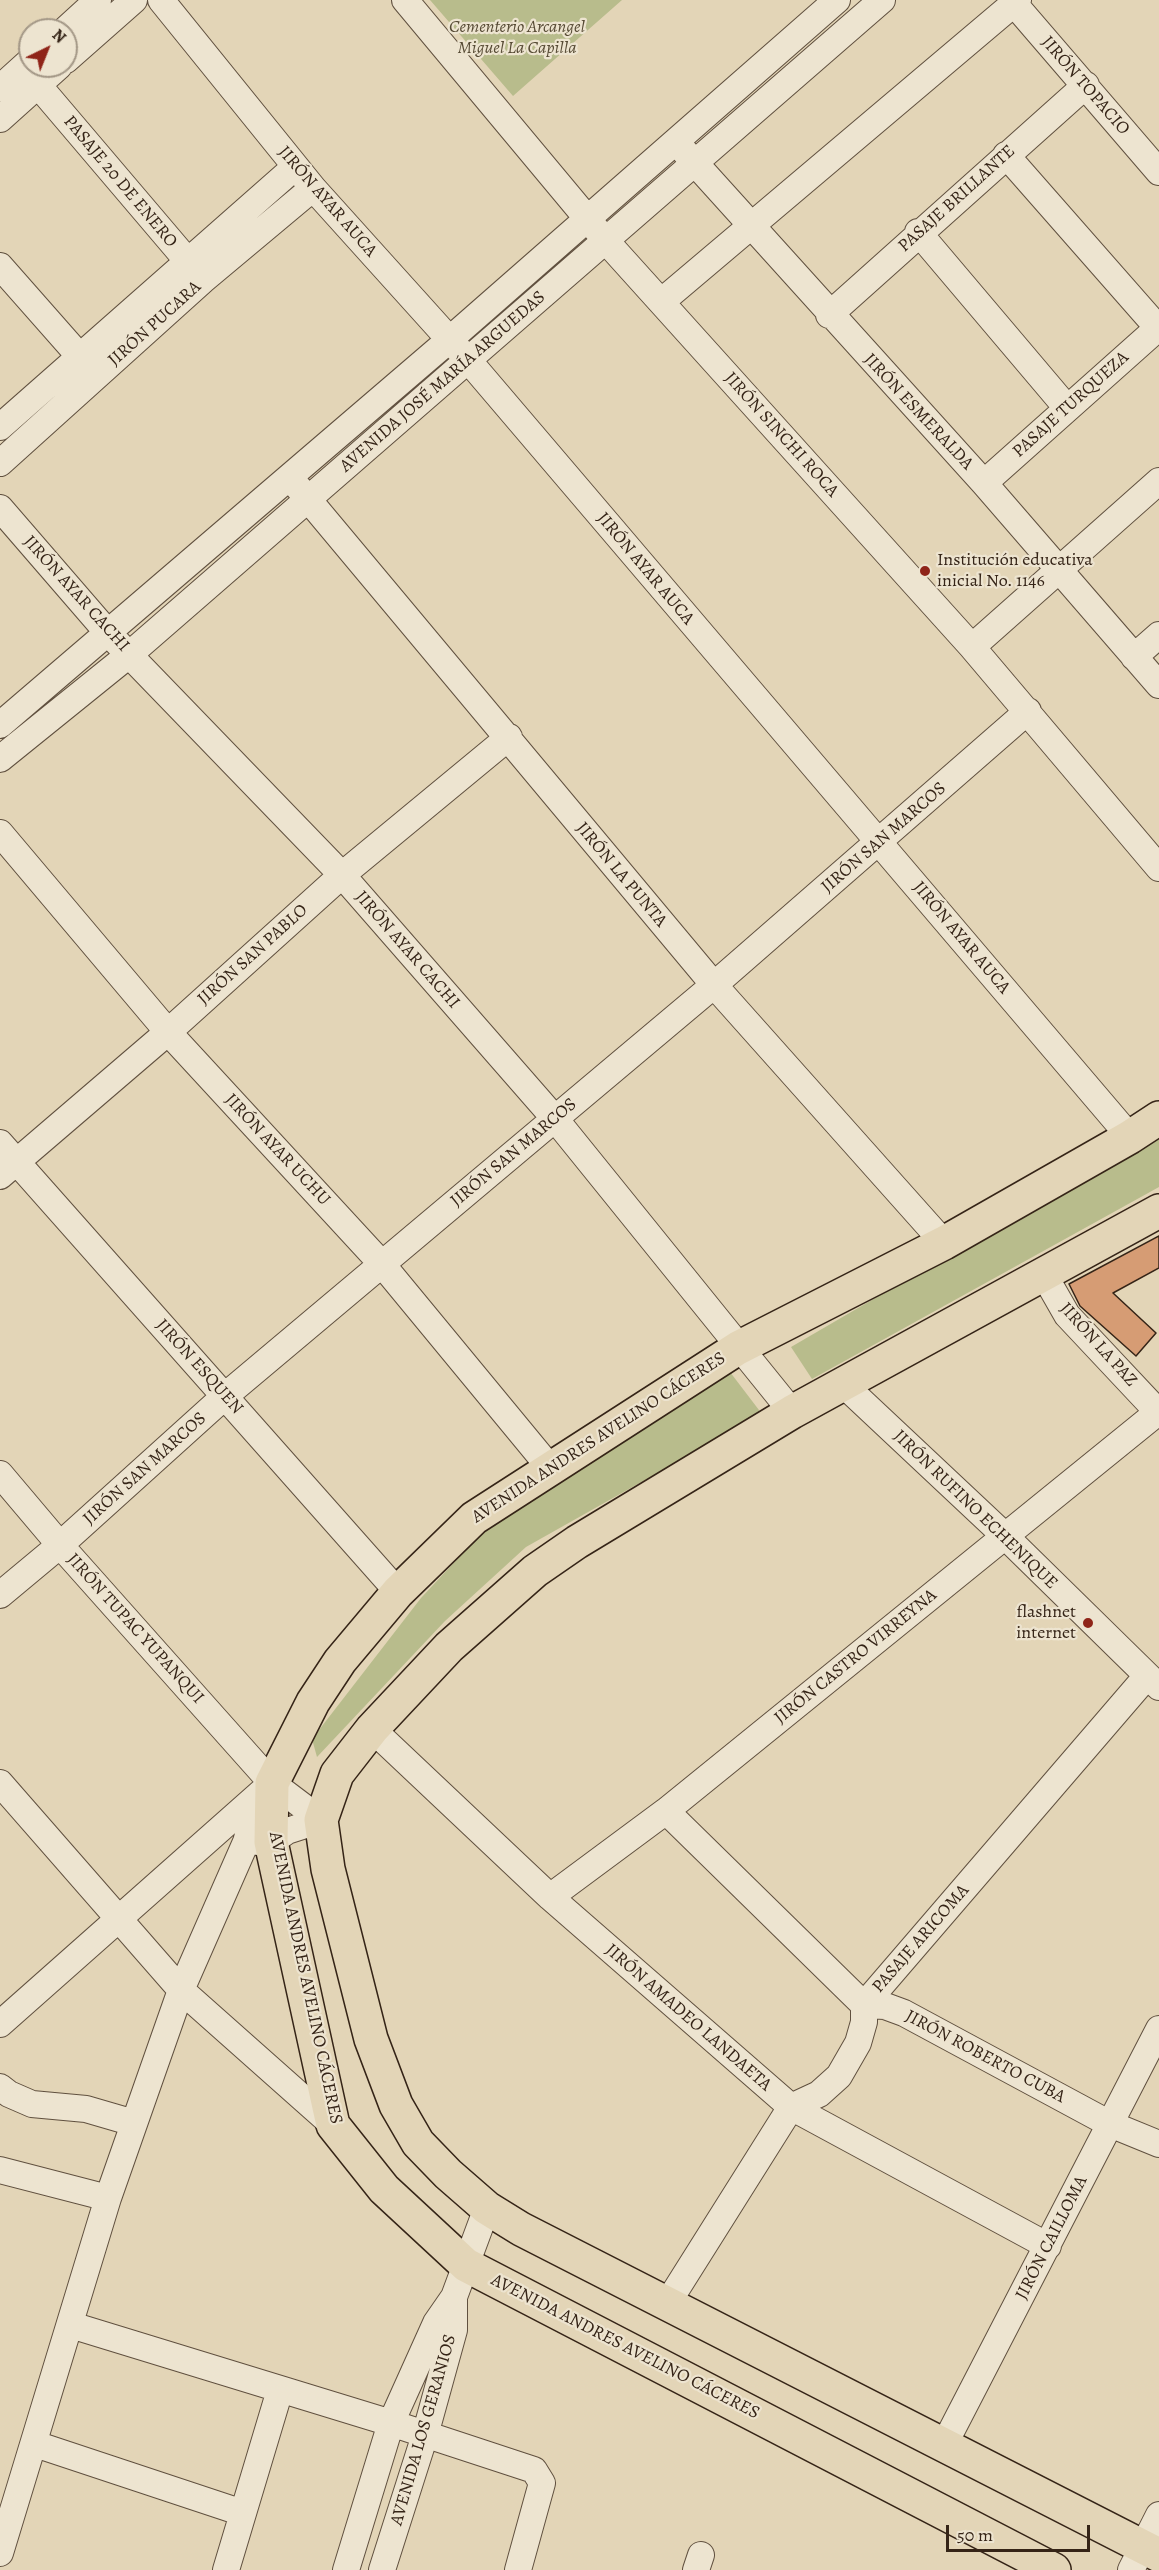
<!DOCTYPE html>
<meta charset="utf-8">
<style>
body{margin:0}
#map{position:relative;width:1159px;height:2570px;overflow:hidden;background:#e3d5b7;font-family:Alegreya,serif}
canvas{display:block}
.north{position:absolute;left:18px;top:18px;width:60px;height:60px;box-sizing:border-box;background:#ede4d0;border:2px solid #a39786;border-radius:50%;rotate:43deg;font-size:16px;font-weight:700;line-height:24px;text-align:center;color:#352417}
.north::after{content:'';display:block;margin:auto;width:21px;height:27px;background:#8f2418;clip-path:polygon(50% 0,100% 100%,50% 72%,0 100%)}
.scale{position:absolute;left:946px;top:2525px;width:144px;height:27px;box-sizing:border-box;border:3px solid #352417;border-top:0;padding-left:8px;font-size:18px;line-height:21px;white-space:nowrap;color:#352417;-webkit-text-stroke:4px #ede4d0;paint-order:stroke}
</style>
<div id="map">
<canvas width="1159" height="2570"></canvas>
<div class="north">N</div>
<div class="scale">50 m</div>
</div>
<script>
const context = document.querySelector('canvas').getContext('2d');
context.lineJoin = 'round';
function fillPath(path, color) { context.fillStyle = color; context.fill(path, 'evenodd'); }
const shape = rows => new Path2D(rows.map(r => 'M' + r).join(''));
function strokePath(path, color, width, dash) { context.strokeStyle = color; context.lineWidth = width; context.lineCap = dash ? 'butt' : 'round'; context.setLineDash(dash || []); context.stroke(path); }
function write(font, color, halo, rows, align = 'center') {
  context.font = font + ' Alegreya,serif'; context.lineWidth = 4.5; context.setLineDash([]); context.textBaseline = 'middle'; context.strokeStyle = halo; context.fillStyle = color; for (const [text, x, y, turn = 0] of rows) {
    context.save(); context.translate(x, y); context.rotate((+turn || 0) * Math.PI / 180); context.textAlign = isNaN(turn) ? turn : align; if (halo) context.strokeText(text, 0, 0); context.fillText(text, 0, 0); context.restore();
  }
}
const green = shape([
 [430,0,622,0,513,96],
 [1159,1133,1159,1187,812,1379,791,1347],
 [730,1372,762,1414,526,1547,445,1621,317,1757,312,1739,421,1598,490,1524]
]);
const building = shape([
 [1159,1236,1159,1268,1113,1293,1156,1333,1136,1356,1080,1306,1069,1284,1159,1236]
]);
const minor = shape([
 [161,0,313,188,468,360,1130,1137],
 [405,0,606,241,972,647,1159,868],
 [1011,0,1159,172],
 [65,30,98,0],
 [66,60,134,0],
 [38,85,197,272],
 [0,88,30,61],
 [0,119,59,66],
 [685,152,984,483,1159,685],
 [1006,155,1158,328],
 [918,232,1067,408],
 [0,266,89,367],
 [661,302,1018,0],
 [829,315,1086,85],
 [0,427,295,167],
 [0,463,203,280,313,188],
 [984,483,1159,327],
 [297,486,714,985,944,1243],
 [0,508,109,634,342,875,556,1120,792,1412],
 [972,647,1159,481],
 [1134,657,1159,635],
 [0,725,448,341,837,0],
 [0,759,130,654,882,0],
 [0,833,168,1032,381,1263,551,1469],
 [0,1143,398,1592],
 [0,1176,168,1032,342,875,509,737],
 [1043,1273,1067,1315,1159,1413],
 [842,1383,1005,1536,1159,1687],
 [0,1474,60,1545,272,1783,321,1820],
 [0,1595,60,1545,225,1396,714,985,1028,711],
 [372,1729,550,1897,791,2107,1048,2246],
 [0,1783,181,1990,333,2125],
 [666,1811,864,2005,885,2006,904,2013,1110,2124,1159,2144],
 [258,1842,271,1842,287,1831,321,1820],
 [550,1897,666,1811,1158,1412],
 [0,2024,263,1791],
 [0,2087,9,2094,32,2104,86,2109,134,2123],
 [0,2170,108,2198],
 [667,2304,791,2107,819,2094,839,2076,858,2043,864,2022,864,2005,1147,1676],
 [71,2325,391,2423,534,2470,542,2483,518,2570],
 [35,2444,243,2513],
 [944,2445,1159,2029],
 [0,2553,108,2198,181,1990,246,1842,252,1821,271,1784],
 [226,2570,280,2390],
 [346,2570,391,2423,436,2323,454,2297,487,2208],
 [382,2570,425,2435,454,2330,454,2297],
 [696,2570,701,2555],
 [1131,2570,1159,2515]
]);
const major = shape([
 [1159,1211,792,1412,577,1542,535,1571,449,1647,372,1729,337,1774,321,1820,328,1869,371,2039,396,2105,418,2143,448,2174,487,2208,521,2229,1159,2555],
 [1054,2570,466,2265,384,2189,333,2125,271,1842,272,1783,313,1702,340,1661,398,1592,474,1518,738,1348,944,1243,1130,1137,1159,1118]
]);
const markers = [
 [925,571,6,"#8f2418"],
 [1088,1623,6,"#8f2418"]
];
const parkNames = [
 ["Cementerio Arcangel",517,28],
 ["Miguel La Capilla",517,49]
];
const streetNames = [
 ["JIRÓN TOPACIO",1085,86,49],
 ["PASAJE 20 DE ENERO",120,182,50],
 ["PASAJE BRILLANTE",957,199,-42],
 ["JIRÓN AYAR AUCA",327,202,49],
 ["JIRÓN PUCARA",155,324,-42],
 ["AVENIDA JOSÉ MARÍA ARGUEDAS",443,382,-41],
 ["PASAJE TURQUEZA",1071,405,-42],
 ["JIRÓN ESMERALDA",918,412,47],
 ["JIRÓN SINCHI ROCA",781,435,48],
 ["JIRÓN AYAR AUCA",645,569,50],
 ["JIRÓN AYAR CACHI",76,594,48],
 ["JIRÓN SAN MARCOS",884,838,-41],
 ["JIRÓN LA PUNTA",621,875,50],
 ["JIRÓN AYAR AUCA",961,938,50],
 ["JIRÓN AYAR CACHI",407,950,49],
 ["JIRÓN SAN PABLO",253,955,-42],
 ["JIRÓN AYAR UCHU",277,1150,47],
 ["JIRÓN SAN MARCOS",514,1153,-40],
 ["JIRÓN LA PAZ",1098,1345,48],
 ["JIRÓN ESQUEN",199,1367,48],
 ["AVENIDA ANDRES AVELINO CÁCERES",599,1438,-33],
 ["JIRÓN SAN MARCOS",145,1469,-42],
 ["JIRÓN RUFINO ECHENIQUE",975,1510,44],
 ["JIRÓN TUPAC YUPANQUI",135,1629,48],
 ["JIRÓN CASTRO VIRREYNA",856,1657,-39],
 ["PASAJE ARICOMA",921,1939,-49],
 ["AVENIDA ANDRES AVELINO CÁCERES",305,1978,78],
 ["JIRÓN AMADEO LANDAETA",688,2018,41],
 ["JIRÓN ROBERTO CUBA",985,2057,28],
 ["JIRÓN CAILLOMA",1052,2238,-63],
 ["AVENIDA ANDRES AVELINO CÁCERES",625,2347,27],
 ["AVENIDA LOS GERANIOS",424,2430,-74]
];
const poiNames = [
 ["Institución educativa",937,561],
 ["inicial No. 1146",937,582],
 ["flashnet",1076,1613,"right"],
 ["internet",1076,1634,"right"]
];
fillPath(green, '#b8bc8c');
fillPath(building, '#d69c74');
strokePath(building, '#352417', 1.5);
strokePath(minor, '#60503f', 28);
strokePath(major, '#352417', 36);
strokePath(minor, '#ede4d0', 26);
strokePath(major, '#e3d5b7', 33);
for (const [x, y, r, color] of markers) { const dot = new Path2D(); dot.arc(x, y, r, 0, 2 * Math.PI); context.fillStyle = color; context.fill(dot); strokePath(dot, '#ede4d0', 2); }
write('italic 18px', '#564a34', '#ede4d0', parkNames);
write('18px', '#352417', '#ede4d0', streetNames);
write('18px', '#352417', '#ede4d0', poiNames, 'left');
</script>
